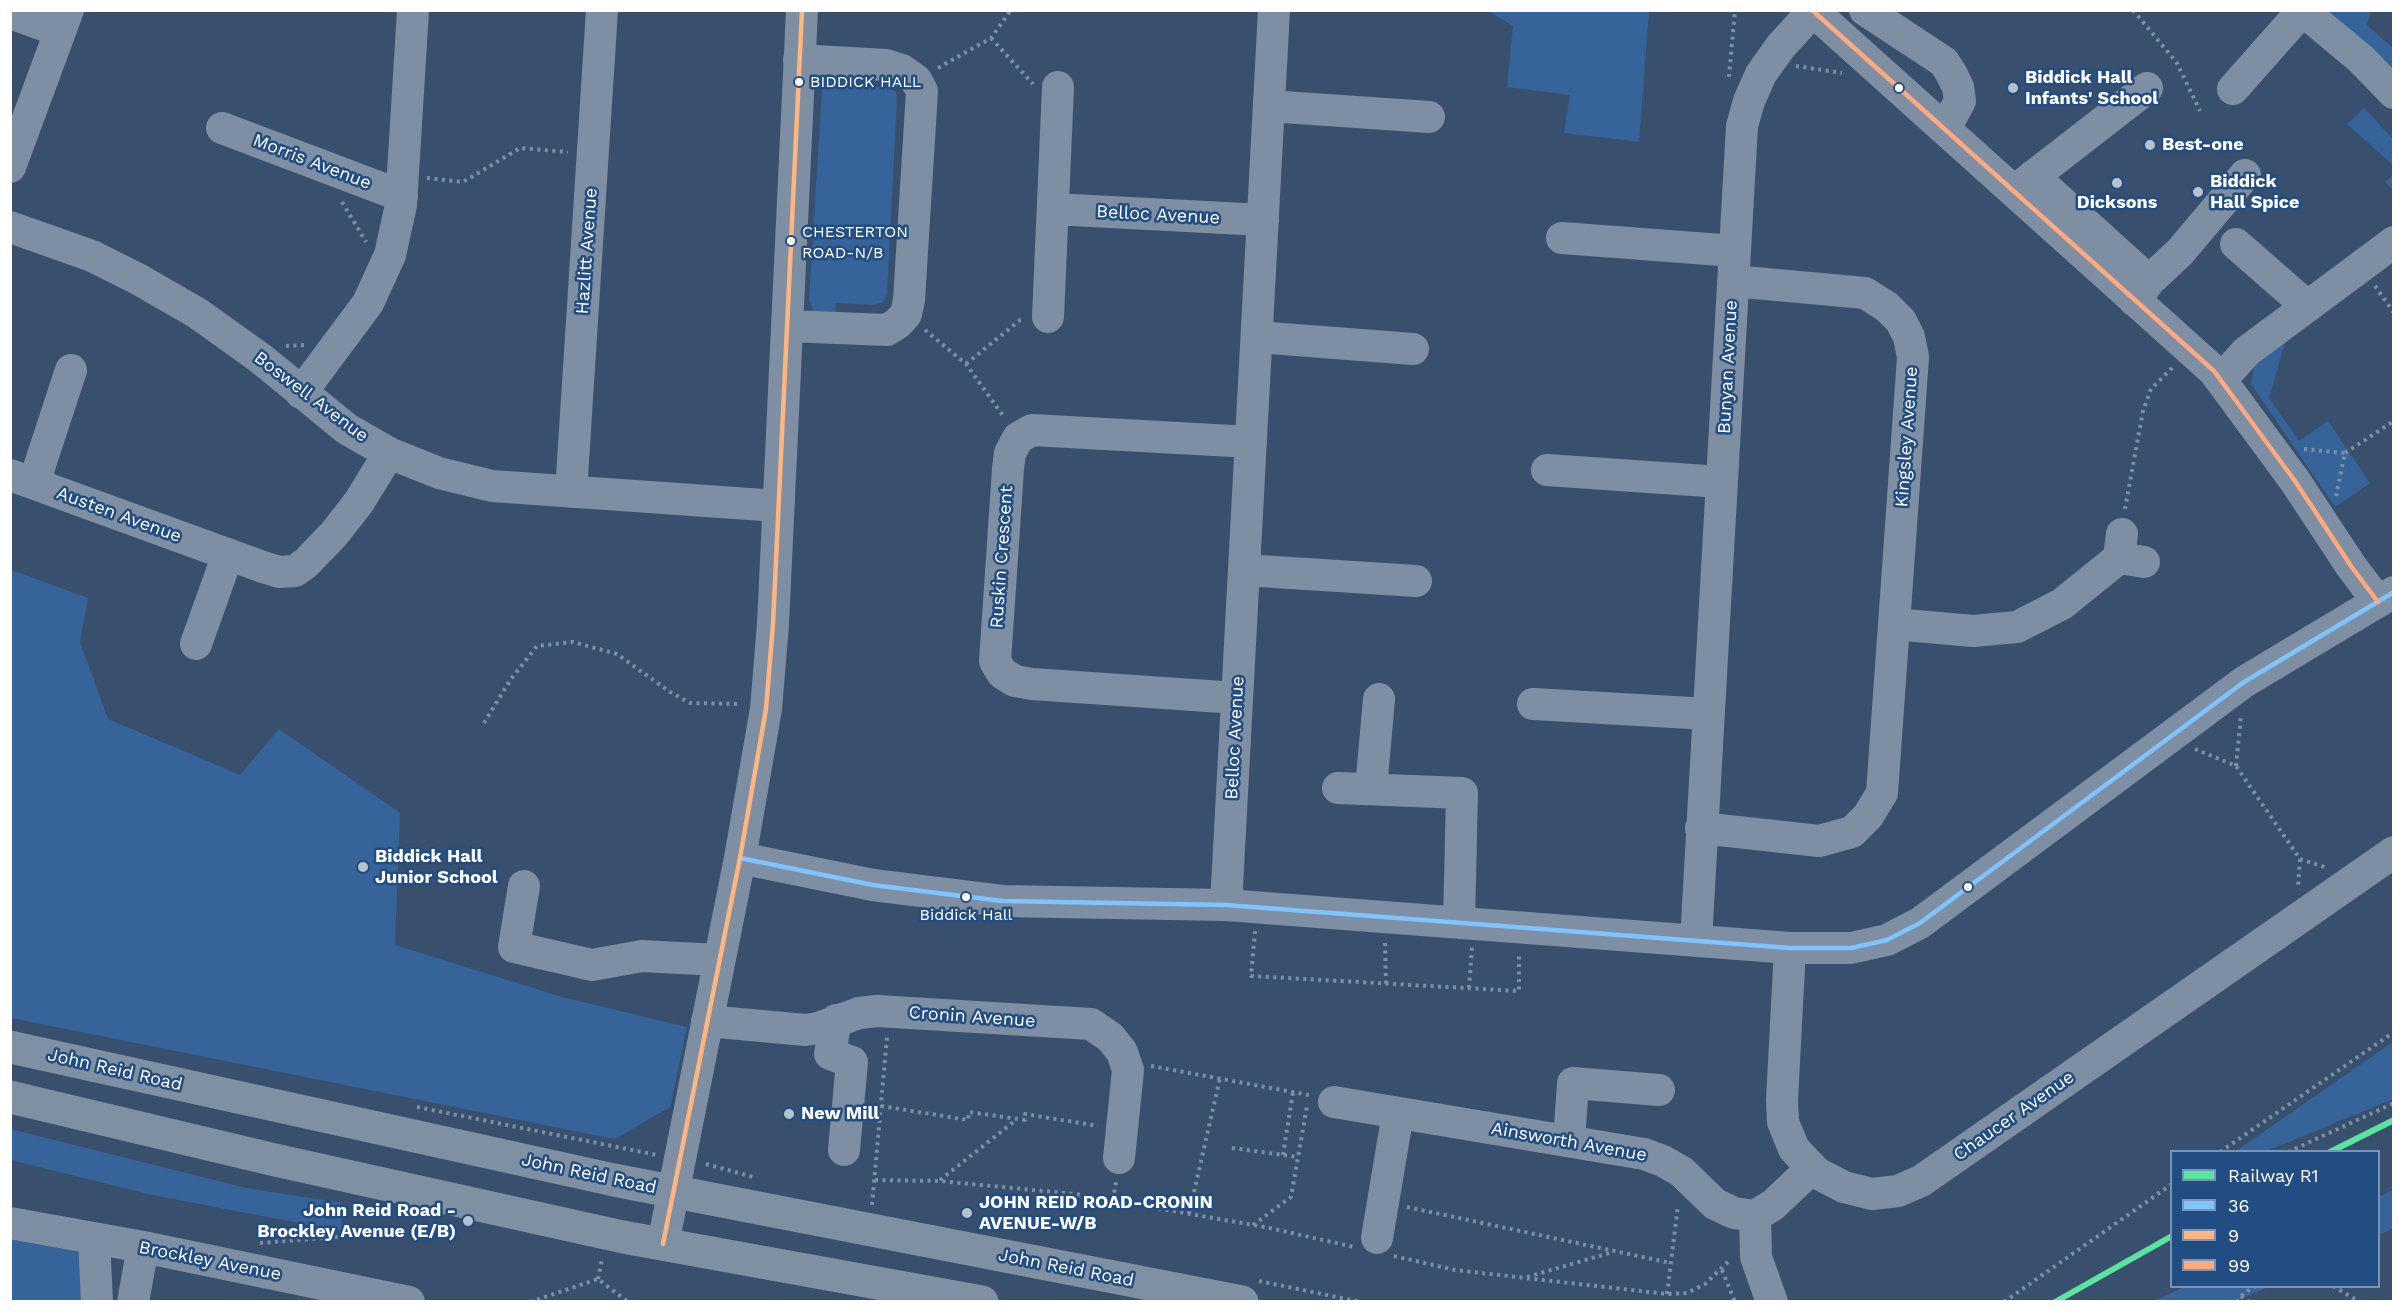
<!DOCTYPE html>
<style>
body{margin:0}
#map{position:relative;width:2404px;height:1312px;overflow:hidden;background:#38506d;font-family:"Work Sans",sans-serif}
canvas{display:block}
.frame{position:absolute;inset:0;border:12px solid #fff;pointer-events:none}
.legend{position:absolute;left:2170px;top:1150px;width:210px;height:138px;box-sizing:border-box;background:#224d83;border:2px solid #7a94b5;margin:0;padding:8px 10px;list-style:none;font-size:18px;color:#fff}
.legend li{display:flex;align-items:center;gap:12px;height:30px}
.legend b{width:30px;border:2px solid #7a94b5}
</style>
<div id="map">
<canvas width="2404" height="1312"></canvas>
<div class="frame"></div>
<ul class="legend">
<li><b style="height:8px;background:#5ae49d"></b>Railway R1</li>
<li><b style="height:8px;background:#80c4ff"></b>36</li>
<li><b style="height:8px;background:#ffb580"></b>9</li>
<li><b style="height:8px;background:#ffa980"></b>99</li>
</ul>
</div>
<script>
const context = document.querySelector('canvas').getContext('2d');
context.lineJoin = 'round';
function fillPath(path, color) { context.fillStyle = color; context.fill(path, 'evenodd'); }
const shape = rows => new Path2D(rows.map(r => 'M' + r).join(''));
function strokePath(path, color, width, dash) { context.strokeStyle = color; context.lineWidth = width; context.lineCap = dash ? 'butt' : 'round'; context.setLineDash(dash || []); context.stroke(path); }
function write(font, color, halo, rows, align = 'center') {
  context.font = font + ' "Work Sans",sans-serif'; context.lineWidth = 5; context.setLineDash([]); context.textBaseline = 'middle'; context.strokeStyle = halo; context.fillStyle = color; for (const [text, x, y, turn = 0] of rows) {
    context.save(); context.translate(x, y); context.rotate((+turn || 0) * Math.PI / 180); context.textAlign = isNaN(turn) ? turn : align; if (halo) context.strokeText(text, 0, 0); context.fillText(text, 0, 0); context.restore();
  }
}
const green = shape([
 [1489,11,1649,11,1639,142,1564,133,1570,95,1507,87,1513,26],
 [2321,11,2371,11,2367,25,2393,48,2393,68,2381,79],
 [832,74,851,75,851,87,882,87,896,91,897,99,887,294,883,302,874,305,836,303,835,319,824,316,813,310,809,300,822,91],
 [2364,108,2393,139,2393,190,2385,182,2393,175,2393,165,2347,124],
 [2288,332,2269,398,2299,441,2328,421,2370,483,2335,507,2251,384,2257,351],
 [11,570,88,598,80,642,108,719,240,775,279,729,400,813,395,945,562,997,687,1027,670,1107,615,1139,11,1018],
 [2393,1042,2393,1099,2267,1151,2236,1151],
 [10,1129,246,1188,343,1203,341,1231,152,1195,11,1160],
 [2393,1190,2393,1228,2379,1235,2379,1197],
 [10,1239,78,1252,87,1283,85,1301,11,1301],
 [2186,1286,2268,1286,2268,1287,2236,1301,2154,1301]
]);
const path = shape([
 [2133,10,2177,63,2200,111],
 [991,38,1033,84],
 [1796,66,1842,73],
 [938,68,991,38,1011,10],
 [1729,77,1735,10],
 [427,178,463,182,520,148,568,152],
 [342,202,366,242],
 [2375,286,2394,313],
 [925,330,966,364,1004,417],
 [286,346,306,345],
 [966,364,1020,320,1025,319],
 [2304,449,2345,453,2336,496],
 [2345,453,2394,421],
 [2125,509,2143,411,2151,389,2173,367],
 [484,723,511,679,537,646,573,642,617,654,670,692,690,703,741,704],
 [2195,749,2236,766,2300,859,2298,887],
 [2236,766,2241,716],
 [2300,859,2328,868],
 [1255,931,1251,976,1519,991,1519,952],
 [1385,943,1386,984],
 [1469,988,1472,947],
 [1151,1066,1309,1095],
 [881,1106,968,1120,969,1112,1025,1120,1025,1114,1098,1126],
 [417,1107,657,1155],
 [1232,1148,1298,1157],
 [2220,1152,2394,1032],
 [2288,1152,2394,1103],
 [1283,1155,1293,1092],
 [706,1164,753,1177],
 [875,1180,939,1181,1075,1194,1265,1227,1354,1247],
 [940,1180,1016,1120],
 [1113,1200,1116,1182],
 [872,1205,887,1037],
 [1407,1207,1671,1263],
 [1189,1214,1220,1078],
 [1253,1225,1291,1197,1307,1106],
 [260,1243,447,1228],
 [1394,1256,1455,1270,1667,1294,1687,1293,1705,1284,1731,1259],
 [1722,1270,1735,1302],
 [1527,1277,1613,1252],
 [598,1279,602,1259],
 [1259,1281,1361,1302],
 [2333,1286,2360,1302],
 [1667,1294,1678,1205],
 [2241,1296,2249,1302],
 [530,1302,598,1279,628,1302],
 [2004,1302,2172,1184],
 [2237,1302,2244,1293,2256,1286]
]);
const minor = shape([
 [1812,10,2214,371,2295,481,2351,566,2378,602],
 [1865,10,1944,62,1951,73,1958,87,1960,101,1949,121,1942,127],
 [2302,10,2361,59,2394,93],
 [10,13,60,31],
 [2233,89,2302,11],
 [1269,106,1429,117],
 [222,128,402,196],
 [10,167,68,10],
 [2033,176,2149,281,2135,301],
 [2017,189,2147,88],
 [1053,209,1263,220],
 [10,227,92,256,138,279,197,313,260,358,347,429,389,453,439,473,492,486,778,506],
 [1562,238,1735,251],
 [2236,244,2307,306],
 [2149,281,2180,252,2245,175],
 [1048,317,1058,87],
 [787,326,887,330,898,323,906,314,909,300,922,91,916,80,902,70,886,65,799,60],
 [1257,337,1413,349],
 [2221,380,2246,352,2394,242],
 [301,393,368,303,390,255,401,205,413,10],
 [1547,470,1721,482],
 [10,475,263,567,279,572,295,571,306,563,334,534,359,502,389,453],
 [34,483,71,370],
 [571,492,602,10],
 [2122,534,2119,558,2144,562],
 [1244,570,1416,581],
 [1894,624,1973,631,2017,627,2062,604,2119,558],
 [196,644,228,554],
 [1237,698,1032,684,1015,681,1002,673,995,661,1008,469,1010,453,1018,438,1032,430,1251,442],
 [1533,704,1708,714],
 [1338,788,1462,793,1459,923],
 [1371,789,1379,699],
 [1701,828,1819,841,1852,832,1868,816,1882,793,1913,357,1909,337,1901,321,1887,307,1865,293,1733,281],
 [740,858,873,885,1002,901,1226,905,1790,948,1851,948,1887,940,1920,923,2244,682,2394,592],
 [524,886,514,947,592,965,642,956,718,960],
 [1226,905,1274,10],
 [1696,941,1742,126,1749,101,1761,74,1781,46,1813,11],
 [1790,948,1782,1100,1783,1122,1794,1149,1817,1173,1844,1187,1872,1194,1898,1191,1921,1181,2394,852],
 [836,1020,830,1054,852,1062,844,1150],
 [707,1021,805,1030,818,1028,859,1013,877,1011,1091,1024,1110,1037,1122,1052,1128,1070,1119,1158],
 [1334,1102,1644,1154,1663,1161,1682,1172,1715,1204,1734,1213,1755,1216,1773,1205,1812,1168],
 [1569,1141,1573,1083,1659,1090],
 [1755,1216,1756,1257,1772,1302],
 [10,1223,143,1247,409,1302],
 [94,1238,97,1302],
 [1377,1238,1398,1113],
 [663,1244,740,858,766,709,773,624,802,10],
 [133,1302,143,1247]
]);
const highway = shape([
 [10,1047,614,1180,1242,1302],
 [10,1097,275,1160,623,1237,982,1302]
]);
const bus1 = shape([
 [740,858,873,885,1002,901,1226,905,1790,948,1851,948,1887,940,1920,923,2244,682,2394,592]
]);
const bus2 = shape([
 [663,1244,740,858,766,709,773,624,802,10]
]);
const bus3 = shape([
 [1812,10,2214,371,2295,481,2351,566,2378,602]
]);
const rail1 = shape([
 [2330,1152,2394,1120],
 [2055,1302,2172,1236]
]);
const markers = [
 [799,82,5,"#fff"],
 [1899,88,5,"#fff"],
 [2013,88,6,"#b9c2cc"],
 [2150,145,6,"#b9c2cc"],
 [2117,183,6,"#b9c2cc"],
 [2198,192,6,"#b9c2cc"],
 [791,241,5,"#fff"],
 [363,867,6,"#b9c2cc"],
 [1968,887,5,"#fff"],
 [966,897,5,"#fff"],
 [789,1114,6,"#b9c2cc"],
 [967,1213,6,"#b9c2cc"],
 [468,1221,6,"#b9c2cc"]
];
const busNames = [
 ["BIDDICK HALL",810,82],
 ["CHESTERTON",802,232],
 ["ROAD-N/B",802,253],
 ["Biddick Hall",966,915,"center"]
];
const poiNames = [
 ["Biddick Hall",2025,78],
 ["Infants' School",2025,99],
 ["Best-one",2162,145],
 ["Biddick",2210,182],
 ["Hall Spice",2210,203],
 ["Dicksons",2117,203,"center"],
 ["Biddick Hall",375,857],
 ["Junior School",375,878],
 ["New Mill",801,1114],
 ["JOHN REID ROAD-CRONIN",979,1203],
 ["AVENUE-W/B",979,1224],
 ["John Reid Road -",456,1211,"right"],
 ["Brockley Avenue (E/B)",456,1232,"right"]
];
const streetNames = [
 ["Morris Avenue",312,162,21],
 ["Belloc Avenue",1158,215,3],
 ["Hazlitt Avenue",587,251,-86],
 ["Bunyan Avenue",1728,367,-87],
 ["Boswell Avenue",311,397,37],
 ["Kingsley Avenue",1907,437,-86],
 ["Austen Avenue",119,515,20],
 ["Ruskin Crescent",1002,557,-86],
 ["Belloc Avenue",1235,738,-87],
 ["Cronin Avenue",972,1017,4],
 ["John Reid Road",115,1070,13],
 ["Chaucer Avenue",2014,1116,-35],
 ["Ainsworth Avenue",1569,1142,10],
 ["John Reid Road",589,1174,12],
 ["Brockley Avenue",210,1261,11],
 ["John Reid Road",1066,1268,11]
];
fillPath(green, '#36639a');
strokePath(path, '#7e8fa3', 4, [3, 4.5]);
strokePath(minor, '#7e8fa3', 32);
strokePath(highway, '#7f90a3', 33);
strokePath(bus1, '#80c4ff', 4.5);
strokePath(bus2, '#ffb580', 4.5);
strokePath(bus3, '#ffa980', 4.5);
strokePath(rail1, '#5ae49d', 6);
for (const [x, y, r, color] of markers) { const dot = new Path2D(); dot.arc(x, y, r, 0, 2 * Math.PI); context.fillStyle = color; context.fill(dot); strokePath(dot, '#224d83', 2); }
write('16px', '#fff', '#224d83', busNames, 'left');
write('bold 18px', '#fff', '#224d83', poiNames, 'left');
write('18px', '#fff', '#224d83', streetNames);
</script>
